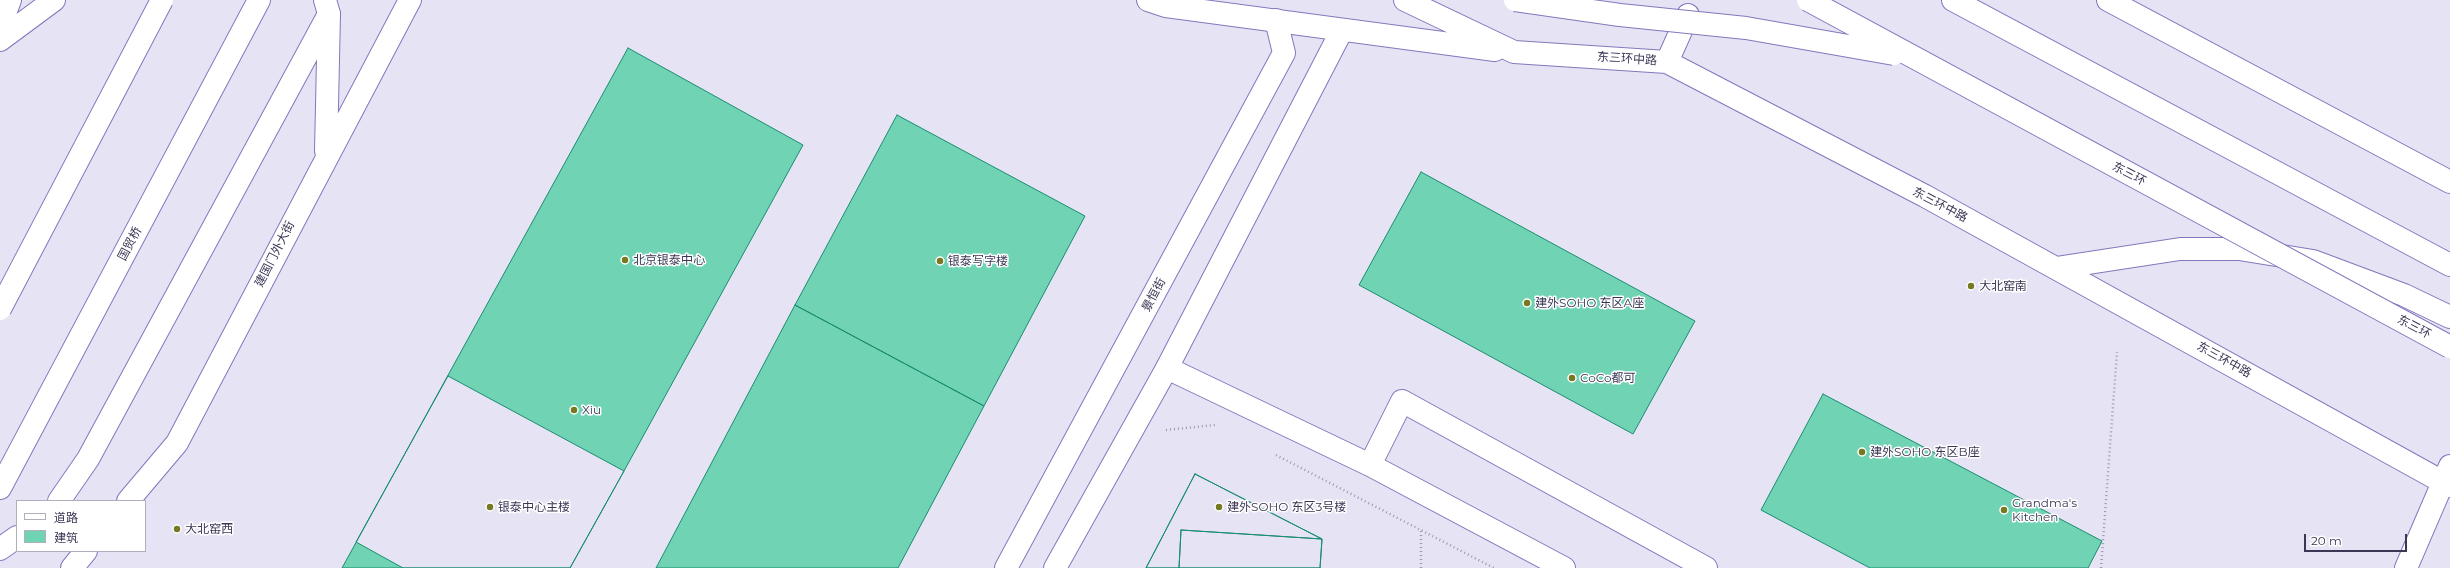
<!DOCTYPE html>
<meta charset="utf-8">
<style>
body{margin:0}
#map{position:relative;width:2450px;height:568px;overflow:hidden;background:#e6e4f4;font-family:Montserrat,"Noto Sans SC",sans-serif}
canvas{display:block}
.legend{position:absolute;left:16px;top:500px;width:130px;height:52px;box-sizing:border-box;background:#fff;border:1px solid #b1afbb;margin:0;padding:5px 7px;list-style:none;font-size:12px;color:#3b3654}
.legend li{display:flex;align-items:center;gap:8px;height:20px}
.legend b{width:20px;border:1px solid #b1afbb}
.scale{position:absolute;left:2304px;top:534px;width:103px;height:18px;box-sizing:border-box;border:2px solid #3b3654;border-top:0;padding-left:5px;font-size:12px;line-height:14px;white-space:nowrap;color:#3b3654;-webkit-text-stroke:3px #fff;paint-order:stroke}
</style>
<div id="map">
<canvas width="2450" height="568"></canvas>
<ul class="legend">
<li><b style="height:5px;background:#fff"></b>道路</li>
<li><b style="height:11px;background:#6fd3b4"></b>建筑</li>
</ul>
<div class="scale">20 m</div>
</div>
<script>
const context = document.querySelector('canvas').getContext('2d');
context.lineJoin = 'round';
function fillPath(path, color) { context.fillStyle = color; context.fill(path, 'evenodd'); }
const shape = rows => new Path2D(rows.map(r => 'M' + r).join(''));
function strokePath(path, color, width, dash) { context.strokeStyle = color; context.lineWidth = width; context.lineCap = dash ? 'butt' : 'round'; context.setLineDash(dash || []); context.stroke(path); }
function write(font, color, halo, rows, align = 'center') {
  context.font = font + ' Montserrat,"Noto Sans SC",sans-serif'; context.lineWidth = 3; context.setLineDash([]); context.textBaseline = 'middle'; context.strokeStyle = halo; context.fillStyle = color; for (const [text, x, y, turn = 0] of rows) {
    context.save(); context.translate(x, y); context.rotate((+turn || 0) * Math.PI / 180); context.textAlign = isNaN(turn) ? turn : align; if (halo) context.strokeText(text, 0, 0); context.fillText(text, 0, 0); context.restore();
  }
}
const building = shape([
 [628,48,803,145,624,471,570,568,342,568,628,48],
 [897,115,1085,216,984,406,795,305,897,115],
 [1421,172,1695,321,1633,434,1359,285,1421,172],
 [795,305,984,406,898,568,656,568,795,305],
 [448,376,624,471,570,568,403,568,356,542,448,376],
 [1823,394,2102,541,2088,568,1870,568,1761,510,1823,394],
 [1195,474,1322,539,1320,568,1146,568,1195,474],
 [1195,474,1322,539,1181,530,1179,568,1146,568,1195,474],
 [1181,530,1322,539,1320,568,1179,568,1181,530]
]);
const path = shape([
 [1166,430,1215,425],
 [1276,455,1494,568],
 [1421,568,1421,531],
 [2101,568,2117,352]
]);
const minor = shape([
 [325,0,329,14,326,151],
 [1148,0,1166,6,1495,50],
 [1405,0,1514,52,1667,62,1925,196,2450,486],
 [2108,0,2450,182],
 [0,27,10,0],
 [0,40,54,0],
 [1667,62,1688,15],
 [2056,268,2180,249,2239,249,2313,261,2404,295,2450,317],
 [1167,368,1370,465,1564,568],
 [1370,465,1402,401,1706,568],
 [128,501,177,443,410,0],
 [72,568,86,551],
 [2406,568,2450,466]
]);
const major = shape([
 [1006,568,1284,53,1276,20],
 [1055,568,1167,368,1342,30]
]);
const highway = shape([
 [1953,0,2450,265],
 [0,488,259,0],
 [59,501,88,459,329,14],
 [0,549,17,537]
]);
const highwayBridge = shape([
 [1515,0,1620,15,1746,28,1894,54],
 [1808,0,2450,347],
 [0,309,162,0]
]);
const markers = [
 [625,260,4,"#767921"],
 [940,261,4,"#767921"],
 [1971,286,4,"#767921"],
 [1527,303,4,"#767921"],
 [1572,378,4,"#767921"],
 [574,410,4,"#767921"],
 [1862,452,4,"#767921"],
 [490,507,4,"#767921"],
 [1219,507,4,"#767921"],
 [2004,510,4,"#767921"],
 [177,529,4,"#767921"]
];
const streetNames = [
 ["东三环中路",1627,59,4],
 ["东三环",2129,174,28],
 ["东三环中路",1940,205,28],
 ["国贸桥",130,244,-62],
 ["建国门外大街",275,254,-63],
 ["景恒街",1154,295,-62],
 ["东三环",2414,327,28],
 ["东三环中路",2224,360,29]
];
const poiNames = [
 ["北京银泰中心",633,260],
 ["银泰写字楼",948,261],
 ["大北窑南",1979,286],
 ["建外SOHO 东区A座",1535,303],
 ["CoCo都可",1580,378],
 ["Xiu",582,410],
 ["建外SOHO 东区B座",1870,452],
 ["Grandma's",2012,503],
 ["Kitchen",2012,517],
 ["银泰中心主楼",498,507],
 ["建外SOHO 东区3号楼",1227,507],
 ["大北窑西",185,529]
];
fillPath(building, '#6fd3b4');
strokePath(building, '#1a8c70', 1);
strokePath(minor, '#8477bd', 24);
strokePath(major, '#8477bd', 24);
strokePath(highway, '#8477bd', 24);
strokePath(path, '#9c99af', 2.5, [1, 3]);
strokePath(minor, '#fff', 22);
strokePath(major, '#fff', 22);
strokePath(highway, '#fff', 22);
strokePath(highwayBridge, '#8477bd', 24, []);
strokePath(highwayBridge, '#fff', 22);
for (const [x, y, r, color] of markers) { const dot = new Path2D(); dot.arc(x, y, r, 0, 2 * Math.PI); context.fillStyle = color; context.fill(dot); strokePath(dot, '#fff', 1.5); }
write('12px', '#3b3654', '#fff', streetNames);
write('12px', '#3b3654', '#fff', poiNames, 'left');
</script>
